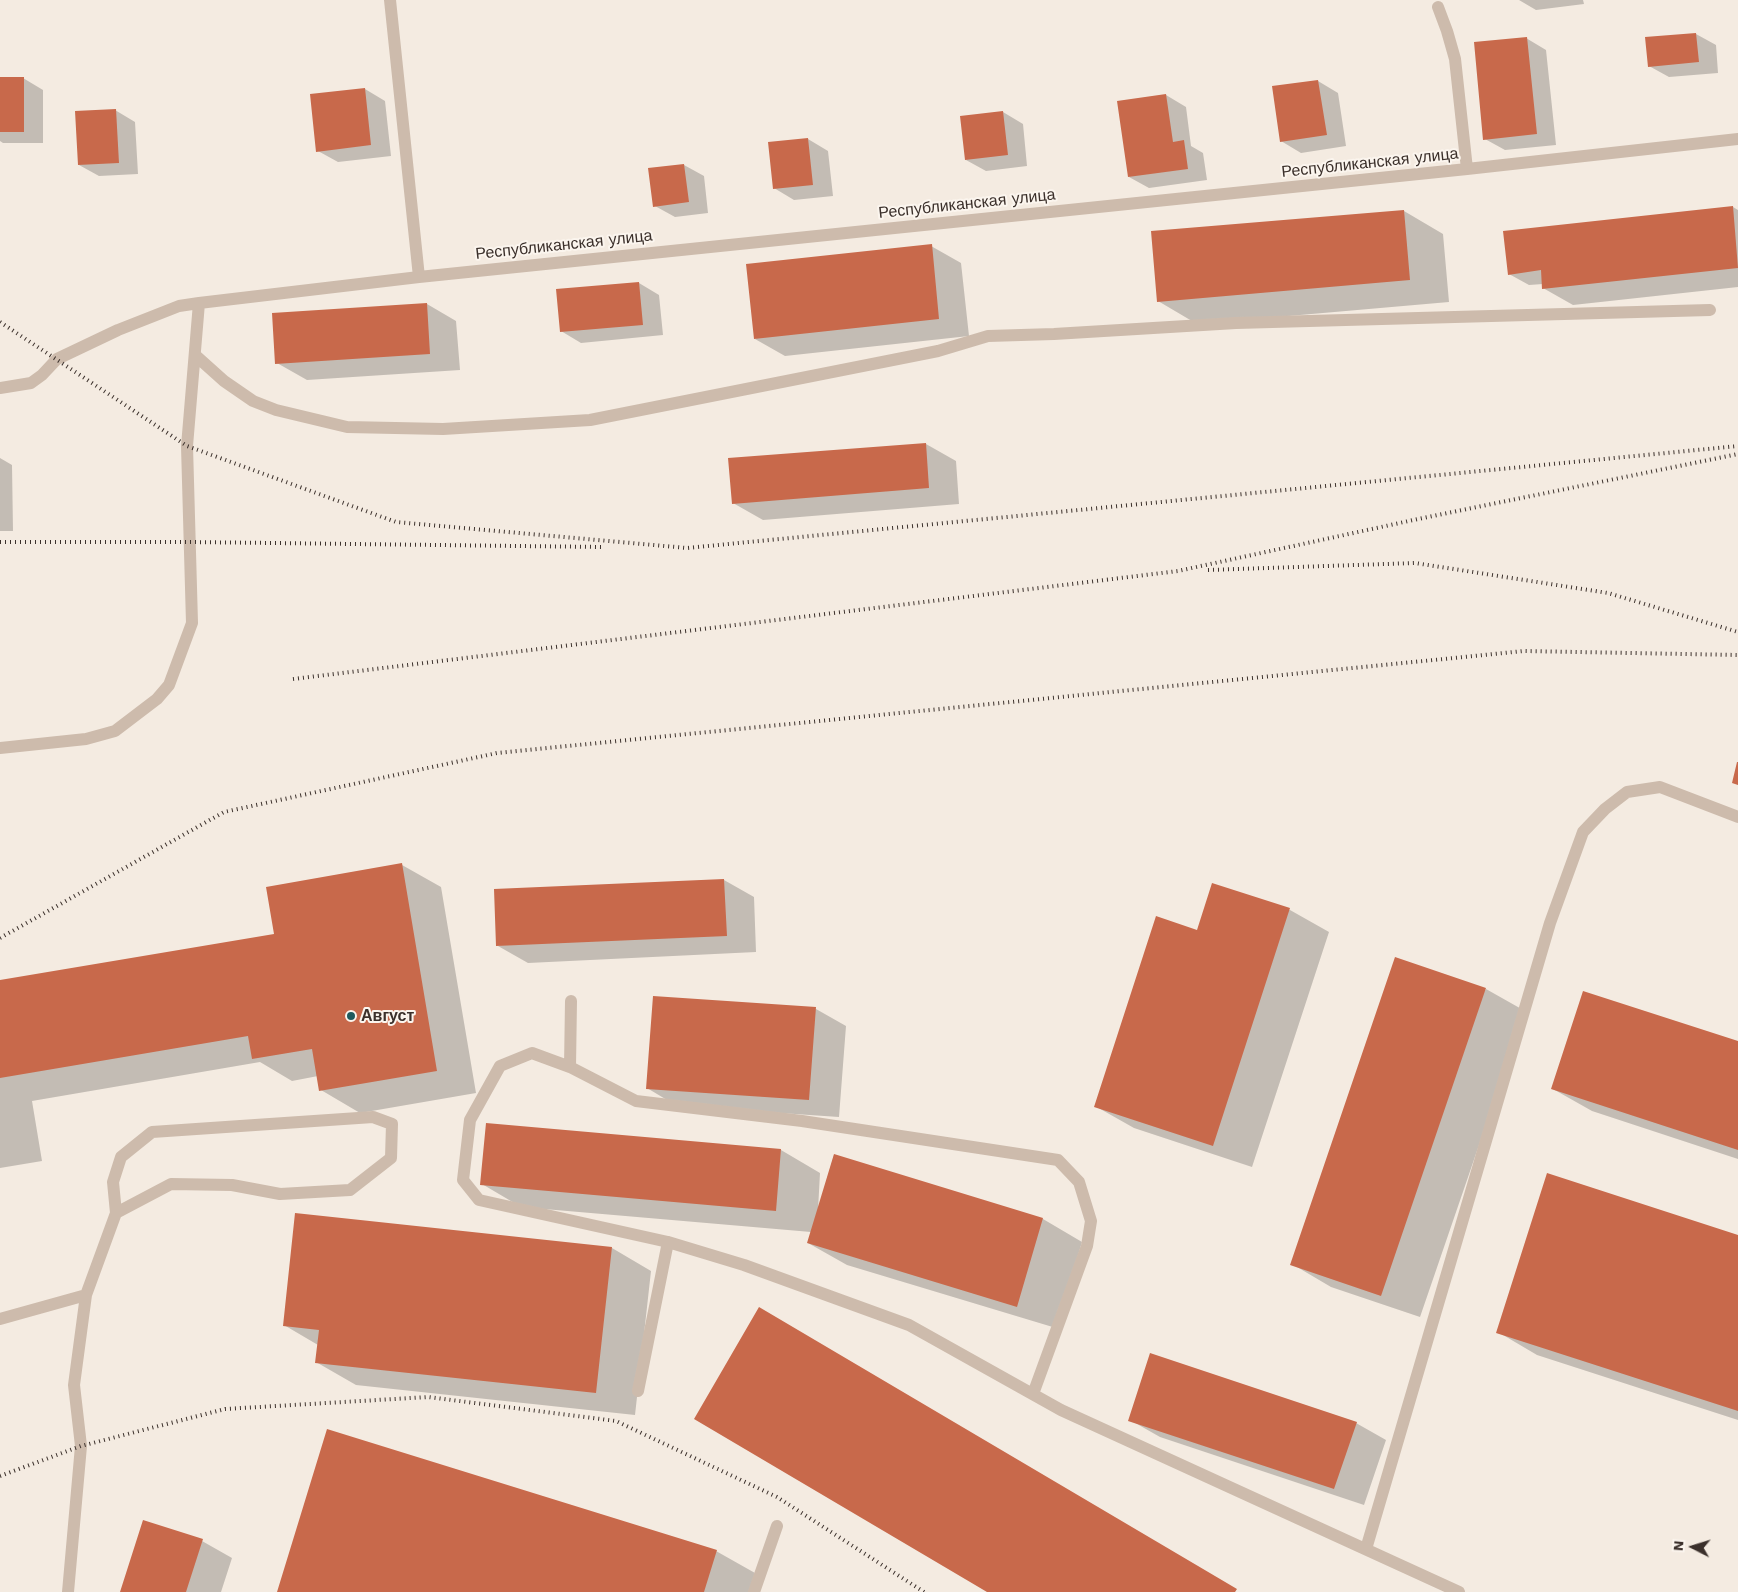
<!DOCTYPE html>
<meta charset="utf-8">
<style>
body{margin:0}
#map{position:relative;width:1738px;height:1592px;overflow:hidden;background:#f4ebe1;font-family:"Work Sans",sans-serif}
canvas{display:block}
.north{position:absolute;left:1668px;top:1522px;width:50px;height:50px;-webkit-text-stroke:4px #fbf5ee;paint-order:stroke;rotate:275deg;font-size:14px;font-weight:700;line-height:20px;text-align:center;color:#3b302b}
.north::after{content:'';display:block;margin:auto;width:18px;height:22px;background:#3b302b;clip-path:polygon(50% 0,100% 100%,50% 72%,0 100%)}
</style>
<div id="map">
<canvas width="1738" height="1592"></canvas>
<div class="north">N</div>
</div>
<script>
const context = document.querySelector('canvas').getContext('2d');
context.lineJoin = 'round';
function fillPath(path, color) { context.fillStyle = color; context.fill(path, 'evenodd'); }
const shape = rows => new Path2D(rows.map(r => 'M' + r).join(''));
function strokePath(path, color, width, dash) { context.strokeStyle = color; context.lineWidth = width; context.lineCap = dash ? 'butt' : 'round'; context.setLineDash(dash || []); context.stroke(path); }
function write(font, color, halo, rows, align = 'center') {
  context.font = font + ' "Work Sans",sans-serif'; context.lineWidth = 4; context.setLineDash([]); context.textBaseline = 'middle'; context.strokeStyle = halo; context.fillStyle = color; for (const [text, x, y, turn = 0] of rows) {
    context.save(); context.translate(x, y); context.rotate((+turn || 0) * Math.PI / 180); context.textAlign = isNaN(turn) ? turn : align; if (halo) context.strokeText(text, 0, 0); context.fillText(text, 0, 0); context.restore();
  }
}
const shadow = shape([
 [1519,0,1583,0,1584,4,1536,10],
 [1696,34,1716,45,1718,73,1669,77,1649,66],
 [1526,38,1546,50,1556,145,1505,150,1485,139],
 [0,78,23,78,43,90,43,143,3,143,0,141],
 [1318,81,1338,93,1346,146,1301,153,1281,141],
 [365,89,385,101,391,156,338,162,318,151],
 [1166,95,1186,107,1191,146,1203,153,1207,180,1149,188,1129,177],
 [115,110,135,122,138,174,99,176,79,165],
 [1003,112,1023,124,1027,166,986,171,966,160],
 [808,139,828,151,833,196,794,200,774,188],
 [684,165,704,176,708,213,675,217,655,206],
 [1733,207,1738,210,1738,287,1573,305,1543,288,1543,284,1529,285,1509,274],
 [1404,211,1443,234,1449,302,1197,324,1158,301],
 [931,246,961,263,969,336,785,356,755,339],
 [639,283,659,295,663,335,581,343,561,331],
 [427,304,456,321,460,370,307,380,277,363],
 [926,444,956,461,959,504,763,520,733,503],
 [0,458,12,465,13,531,0,531],
 [402,865,441,887,476,1093,360,1113,321,1090,318,1076,292,1081,260,1062,32,1101,42,1161,0,1168,0,981,276,935],
 [724,880,754,897,756,952,528,963,498,946],
 [1213,884,1290,910,1329,932,1252,1167,1134,1128,1095,1106,1198,931],
 [1486,989,1525,1011,1420,1317,1331,1287,1292,1264],
 [654,998,816,1009,846,1026,839,1117,677,1106,647,1088],
 [1738,1042,1738,1159,1592,1111,1553,1089],
 [487,1124,781,1150,820,1173,818,1210,834,1155,1043,1219,1082,1242,1056,1328,847,1265,808,1243,811,1232,521,1207,482,1184],
 [1738,1237,1738,1420,1537,1355,1498,1332],
 [612,1248,651,1271,635,1415,356,1385,316,1362,318,1345,284,1325],
 [1130,1420,1356,1423,1386,1440,1364,1505,1160,1437],
 [202,1541,232,1558,221,1592,121,1592],
 [716,1551,755,1573,750,1592,278,1592]
]);
const building = shape([
 [1696,33,1699,62,1648,67,1645,37],
 [1527,37,1537,134,1483,140,1474,42],
 [0,77,24,77,24,132,0,132],
 [1318,80,1327,135,1280,142,1272,86],
 [365,88,371,145,316,152,310,94],
 [1166,94,1173,142,1184,140,1188,169,1128,177,1117,101],
 [116,109,119,163,78,165,75,111],
 [1003,111,1008,155,965,160,960,116],
 [808,138,813,185,773,189,768,142],
 [684,164,689,202,653,207,648,168],
 [1733,206,1738,268,1542,289,1541,270,1508,275,1503,231],
 [1404,210,1410,280,1157,302,1151,231],
 [932,244,939,319,754,339,746,264],
 [639,282,643,325,560,332,556,289],
 [427,303,430,354,275,364,272,313],
 [926,443,929,488,732,504,728,458],
 [1737,762,1738,762,1738,785,1732,783],
 [402,863,437,1071,319,1091,312,1049,252,1059,248,1036,0,1078,0,980,274,934,266,887],
 [724,879,727,936,496,946,494,889],
 [1212,883,1290,908,1213,1146,1094,1107,1156,916,1197,930],
 [1395,957,1486,988,1381,1296,1290,1265],
 [1583,991,1738,1041,1738,1150,1551,1089],
 [653,996,816,1007,809,1100,646,1089],
 [486,1123,781,1149,776,1211,480,1185],
 [834,1154,1043,1218,1017,1307,807,1243],
 [1547,1173,1738,1235,1738,1411,1496,1333],
 [295,1213,612,1247,596,1393,315,1363,319,1330,283,1326],
 [759,1307,1237,1589,1235,1592,987,1592,694,1419],
 [1150,1353,1357,1422,1334,1489,1128,1421],
 [327,1429,717,1550,704,1592,277,1592],
 [143,1520,203,1539,186,1592,120,1592]
]);
const minor = shape([
 [390,0,419,277],
 [1438,7,1447,31,1455,59,1467,169],
 [199,303,419,277,1467,169,1738,139],
 [195,355,224,381,253,401,276,410,347,427,443,429,590,420,938,351,988,336,1054,334,1236,323,1710,310],
 [0,388,31,383,42,375,57,359,118,330,179,306,199,303,187,446,192,623,169,685,157,699,115,731,86,739,0,748],
 [571,1001,570,1067,636,1101,802,1121,1058,1160,1079,1182,1091,1221,1087,1246,1033,1394],
 [570,1067,532,1053,500,1066,470,1120,463,1180,479,1200,668,1242],
 [0,1319,86,1295],
 [638,1391,668,1242,744,1265,909,1325,1061,1410,1459,1592],
 [1366,1549,1550,923,1583,832,1605,809,1627,792,1660,787,1738,817],
 [68,1592,81,1446,74,1385,86,1295,116,1213,171,1184,232,1185,280,1194,350,1190,391,1158,392,1124,373,1117,152,1132,121,1157,113,1182,116,1213],
 [754,1592,777,1526]
]);
const rail = shape([
 [0,322,187,446,396,522,687,548,1738,446],
 [0,542,189,542,602,547],
 [1208,570,1415,563,1608,593,1738,632],
 [293,679,1178,571,1418,519,1738,454],
 [0,938,224,812,497,753,1524,651,1738,655],
 [0,1476,81,1446,225,1409,428,1397,616,1421,777,1497,924,1592]
]);
const markers = [
 [351,1016,5,"#1f5a5e"]
];
const streetNames = [
 ["Республиканская улица",1370,163,-6],
 ["Республиканская улица",967,204,-6],
 ["Республиканская улица",564,245,-6]
];
const poiNames = [
 ["Август",361,1016]
];
fillPath(shadow, '#0003');
fillPath(building, '#c8694b');
strokePath(minor, '#cdbbac', 12);
strokePath(rail, '#3b302b', 4, [1, 4]);
for (const [x, y, r, color] of markers) { const dot = new Path2D(); dot.arc(x, y, r, 0, 2 * Math.PI); context.fillStyle = color; context.fill(dot); strokePath(dot, '#fbf5ee', 2); }
write('16px', '#3b302b', '#fbf5ee', streetNames);
write('bold 16px', '#3b302b', '#fbf5ee', poiNames, 'left');
</script>
